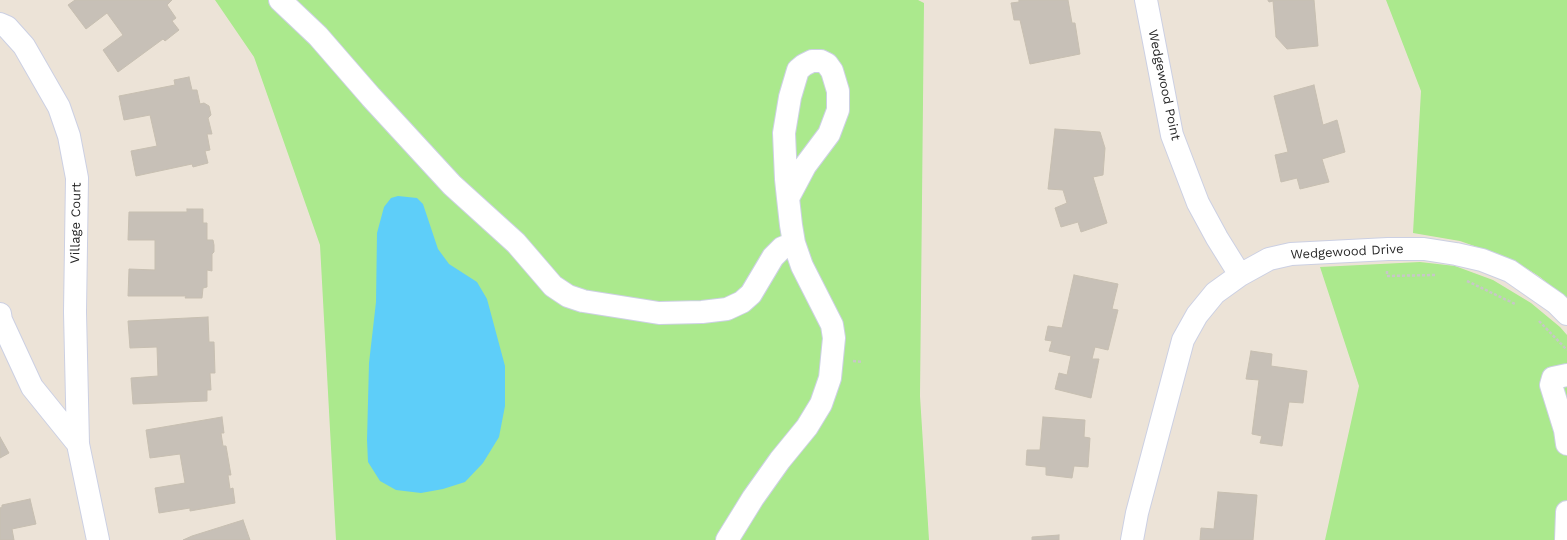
<!DOCTYPE html>
<style>
body{margin:0}
canvas{display:block;background:#ece3d7}
</style>
<canvas width="1567" height="540"></canvas>
<script>
const context = document.querySelector('canvas').getContext('2d');
context.lineJoin = 'round';
function fillPath(path, color) { context.fillStyle = color; context.fill(path, 'evenodd'); }
const shape = rows => new Path2D(rows.map(r => 'M' + r).join(''));
function strokePath(path, color, width, dash) { context.strokeStyle = color; context.lineWidth = width; context.lineCap = dash ? 'butt' : 'round'; context.setLineDash(dash || []); context.stroke(path); }
function write(font, color, halo, rows, align = 'center') {
  context.font = font + ' "Work Sans",sans-serif'; context.lineWidth = 4; context.setLineDash([]); context.textBaseline = 'middle'; context.strokeStyle = halo; context.fillStyle = color; for (const [text, x, y, turn = 0] of rows) {
    context.save(); context.translate(x, y); context.rotate((+turn || 0) * Math.PI / 180); context.textAlign = isNaN(turn) ? turn : align; if (halo) context.strokeText(text, 0, 0); context.fillText(text, 0, 0); context.restore();
  }
}
const green = shape([
 [215,0,918,0,924,3,920,396,929,540,336,540,320,245,254,57],
 [1386,0,1567,0,1567,299,1540,277,1526,268,1500,255,1460,241,1413,233,1421,91],
 [1420,262,1455,266,1493,280,1531,303,1560,327,1567,335,1567,540,1325,540,1359,386,1320,267]
]);
const water = shape([
 [398,196,417,198,423,204,438,249,449,264,477,282,487,299,505,366,505,406,499,437,483,463,465,482,443,489,421,493,396,490,380,481,368,462,367,440,369,363,376,302,377,233,384,207,391,198]
]);
const building = shape([
 [75,0,172,0,167,5,176,18,172,21,179,30,165,41,163,39,118,72,103,50,123,35,107,13,86,29,68,5,75,0],
 [1019,0,1068,0,1072,23,1075,23,1080,54,1030,64,1020,20,1014,20,1011,3,1019,2,1019,0],
 [1268,0,1314,0,1318,46,1287,49,1276,37,1273,1,1269,2,1268,0],
 [189,77,192,90,197,90,200,104,204,103,209,106,211,115,208,118,212,134,207,134,210,150,205,151,208,163,193,167,192,164,136,176,131,151,157,146,150,115,124,120,119,96,175,85,174,80,189,77],
 [1314,85,1323,125,1337,120,1345,152,1322,159,1329,182,1300,189,1297,178,1281,182,1275,155,1288,152,1274,96,1314,85],
 [1055,129,1100,132,1105,148,1103,175,1093,177,1107,223,1081,232,1078,222,1061,227,1055,208,1067,203,1063,190,1048,189,1055,129],
 [187,209,203,209,203,223,207,223,207,240,213,240,214,245,214,252,212,254,212,271,207,270,207,287,203,288,202,298,185,298,186,296,128,296,129,269,155,270,155,240,128,240,129,212,187,212,187,209],
 [1074,275,1118,284,1112,309,1118,310,1108,350,1095,347,1092,359,1099,359,1091,398,1055,389,1059,373,1067,375,1071,356,1049,351,1052,341,1045,340,1048,326,1062,328,1074,275],
 [208,317,209,342,214,342,215,373,210,373,211,390,207,390,207,401,133,404,131,378,158,376,157,347,130,348,128,321,208,317],
 [1251,351,1272,354,1271,366,1307,371,1303,403,1289,402,1282,446,1260,443,1262,436,1252,434,1259,380,1246,379,1251,351],
 [222,417,224,433,221,433,223,446,226,446,231,475,228,475,230,489,233,488,235,503,190,511,190,508,159,513,155,488,185,483,180,454,150,458,146,430,222,417],
 [1043,417,1085,420,1084,437,1090,438,1088,467,1074,466,1072,478,1046,475,1046,467,1026,465,1027,450,1040,450,1043,417],
 [0,437,9,453,0,458,0,437],
 [1218,492,1257,495,1253,540,1200,540,1201,528,1214,529,1218,492],
 [30,499,36,524,12,529,14,540,0,540,0,508,2,507,2,505,30,499],
 [243,520,250,540,183,540,192,536,243,520],
 [1059,535,1059,540,1032,540,1032,537,1059,535]
]);
const path = shape([
 [1387,271,1387,276,1435,275],
 [1467,281,1515,304],
 [1539,321,1567,350],
 [853,361,863,362]
]);
const minor = shape([
 [280,0,318,36,371,97,452,185,516,243,553,286,568,296,583,301,659,313,702,312,727,309,742,302,751,294,773,257,782,248,794,243],
 [1146,0,1172,135,1198,203,1217,238,1240,275],
 [0,24,7,27,24,46,59,107,69,136,77,178,75,312,78,444,32,387,1,320,0,314],
 [1567,375,1553,378,1551,385,1565,430,1567,444],
 [78,444,98,540],
 [727,540,753,498,780,460,807,427,821,404,830,378,834,338,832,325,802,266,794,243,791,225,788,198,786,179,784,133,790,97,798,70,804,65,812,61,821,61,827,64,832,71,838,91,838,110,829,134,805,166,788,198],
 [1132,540,1137,513,1183,340,1197,315,1215,293,1240,275,1269,259,1291,254,1388,249,1424,249,1456,254,1482,260,1510,271,1556,303,1567,314],
 [1566,540,1567,512]
]);
const streetNames = [
 ["Wedgewood Point",1164,85,78],
 ["Village Court",76,223,-89],
 ["Wedgewood Drive",1347,252,-3]
];
fillPath(green, '#abe98d');
fillPath(water, '#5ecef9');
fillPath(building, '#c7c0b7');
strokePath(building, '#c7bfb1', 1);
strokePath(minor, '#ccd0e3', 24);
strokePath(path, '#c7c7c7', 2.5, [3, 2]);
strokePath(minor, '#fff', 22);
write('13px', '#272727', '#fff', streetNames);
</script>
